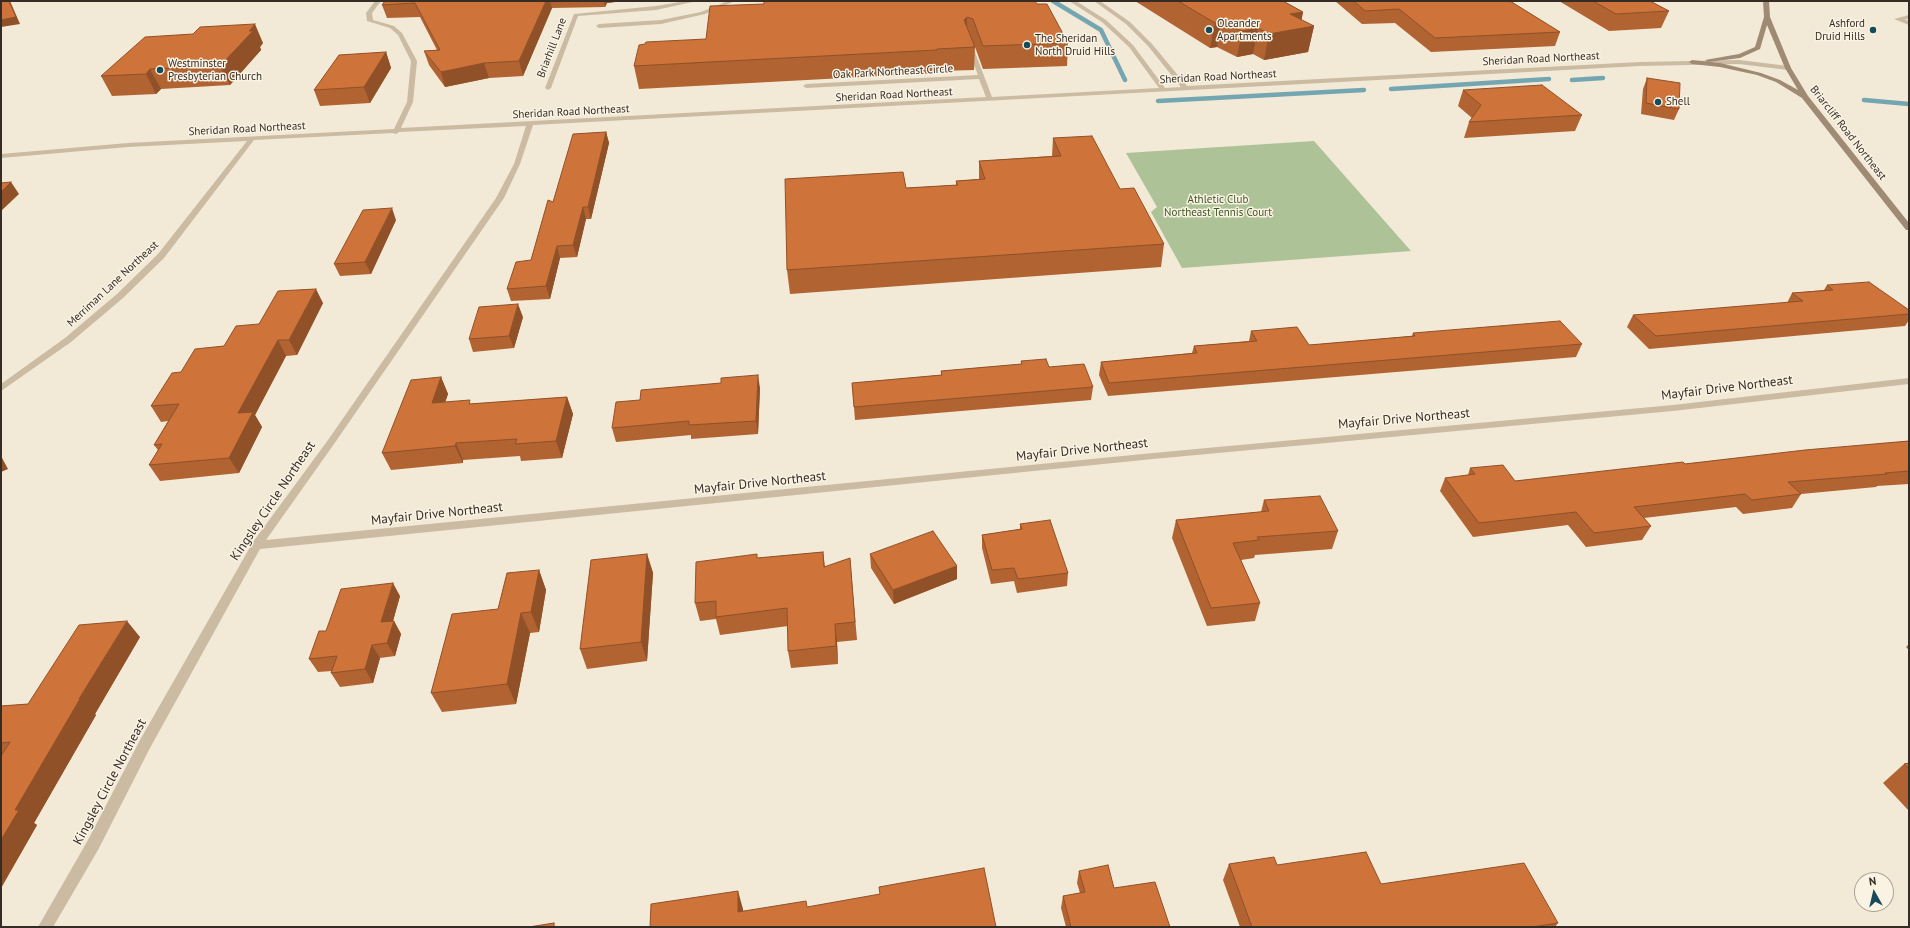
<!DOCTYPE html>
<style>
body{margin:0}
#map{position:relative;width:1910px;height:928px;overflow:hidden;background:#f2e9d7;font-family:"PT Sans",sans-serif}
canvas{display:block}
.frame{position:absolute;inset:0;border:2px solid #352c25;pointer-events:none}
.north{position:absolute;left:1854px;top:872px;width:40px;height:40px;box-sizing:border-box;background:#faf3e3;border:1px solid #aba397;border-radius:50%;rotate:352deg;font-size:11px;font-weight:700;line-height:16px;text-align:center;color:#352c25}
.north::after{content:'';display:block;margin:auto;width:14px;height:18px;background:#184b59;clip-path:polygon(50% 0,100% 100%,50% 72%,0 100%)}
</style>
<div id="map">
<canvas width="1910" height="928"></canvas>
<div class="frame"></div>
<div class="north">N</div>
</div>
<script>
const context = document.querySelector('canvas').getContext('2d');
context.lineJoin = 'round';
function fillPath(path, color) { context.fillStyle = color; context.fill(path, 'evenodd'); }
const shape = rows => new Path2D(rows.map(r => 'M' + r).join(''));
function strokePath(path, color, width, dash) { context.strokeStyle = color; context.lineWidth = width; context.lineCap = dash ? 'butt' : 'round'; context.setLineDash(dash || []); context.stroke(path); }
function write(font, color, halo, rows, align = 'center') {
  context.font = font + ' "PT Sans",sans-serif'; context.lineWidth = 3; context.setLineDash([]); context.textBaseline = 'middle'; context.strokeStyle = halo; context.fillStyle = color; for (const [text, x, y, turn = 0] of rows) {
    context.save(); context.translate(x, y); context.rotate((+turn || 0) * Math.PI / 180); context.textAlign = isNaN(turn) ? turn : align; if (halo) context.strokeText(text, 0, 0); context.fillText(text, 0, 0); context.restore();
  }
}
const green = shape([
 [1314,141,1411,251,1182,268,1151,212,1157,207,1126,153]
]);
const stream = shape([
 [1053,1,1101,30,1125,80],
 [1572,80,1603,78],
 [1391,89,1549,79],
 [1864,100,1909,104],
 [1158,101,1364,90]
]);
const street = shape([
 [375,1,381,1,372,13,373,20,394,26,402,33,417,61,413,102,401,128,986,97,979,79,806,88,803,86,806,84,978,75,967,47,970,45,973,47,992,97,1159,88,1129,47,1102,22,1069,1,1076,1,1106,20,1133,45,1165,88,1181,87,1148,46,1126,24,1094,1,1100,1,1130,22,1152,44,1187,86,1640,62,1739,60,1788,66,1791,68,1788,70,1739,64,1640,66,533,125,520,164,504,198,334,444,266,540,1153,453,1673,405,1909,378,1909,384,1673,411,1153,459,260,549,150,748,98,850,53,927,38,927,88,840,140,740,253,542,328,440,496,198,514,164,526,126,399,132,396,134,393,133,254,140,164,258,123,298,71,342,1,391,1,384,65,338,117,294,158,254,247,141,128,147,1,158,1,154,128,143,394,129,407,102,411,61,398,35,390,28,367,21,366,13,375,1],
 [686,1,697,1,656,10,578,16,551,88,548,90,545,88,574,14,656,6,686,1],
 [728,1,735,1,705,14,661,24,599,28,596,26,599,24,661,20,701,12,728,1],
 [1909,15,1909,19,1904,19,1909,21,1909,25,1894,19,1909,15]
]);
const secondary = shape([
 [1763,1,1769,1,1770,17,1791,68,1808,96,1909,223,1909,230,1906,230,1802,98,1776,82,1757,75,1720,67,1692,64,1689,62,1692,60,1720,63,1761,73,1780,80,1798,90,1785,68,1767,25,1760,49,1740,58,1708,62,1705,60,1739,54,1755,47,1764,17,1763,1]
]);
const wall = shape([
 [385,1,623,1,607,3,605,7,552,8,523,76,489,78,445,87,429,65,424,51,437,50,420,17,387,18,382,5],
 [1135,1,1283,1,1303,12,1301,20,1314,26,1308,52,1264,60,1253,54,1237,57,1217,47,1210,48],
 [1335,1,1510,1,1560,32,1555,46,1431,52,1395,23,1362,24],
 [1559,1,1650,1,1669,11,1661,28,1609,31],
 [764,4,1037,4,1068,43,1067,66,983,69,975,47,974,70,937,71,937,73,639,89,634,66,706,39],
 [263,43,260,47,261,50,230,85,161,89,156,94,112,96,101,76],
 [386,52,391,68,370,103,320,106,314,90],
 [1647,78,1679,109,1674,120,1641,114,1643,89],
 [1463,90,1582,115,1575,131,1464,138,1469,122,1472,118,1458,106],
 [606,132,609,143,591,219,586,219,577,257,560,258,550,299,511,301,507,289,531,260,553,202],
 [1053,138,1120,189,1164,244,1161,267,790,294,787,270,906,188,956,185,956,181,979,179,979,161,1052,156],
 [396,220,371,274,340,276,334,264],
 [1827,285,1909,310,1909,320,1905,326,1649,349,1627,327,1633,315,1787,303,1792,293,1824,290],
 [323,303,297,355,286,356,255,415,262,427,239,473,160,481,149,465,158,450,154,445,168,421,161,422,151,406,181,372,259,324],
 [523,317,514,348,473,352,469,339],
 [1251,331,1309,345,1412,336,1413,333,1582,344,1576,357,1108,396,1099,375,1101,362,1192,353,1194,346,1249,341],
 [1021,361,1049,367,1093,387,1091,400,855,420,852,383,941,375,941,371,1021,364],
 [441,377,448,394,445,402,472,404,567,397,573,414,562,458,521,461,520,456,463,460,463,463,391,470,382,453],
 [760,388,758,434,691,439,691,435,616,442,612,428],
 [1909,441,1909,484,1877,486,1876,487,1801,494,1792,508,1743,514,1736,507,1644,518,1651,526,1642,540,1586,547,1568,525,1473,537,1440,491,1445,478,1468,475,1470,468,1515,481],
 [1264,500,1338,531,1332,549,1255,555,1254,558,1241,560,1260,603,1255,621,1207,626,1172,538,1176,520,1261,512],
 [1020,524,1068,573,1067,586,1017,593,1014,581,991,584,982,548,982,535,1020,529],
 [823,552,825,567,850,558,857,640,837,642,838,664,791,668,788,651,788,626,720,635,716,619,700,621,695,603,758,558],
 [647,554,653,573,647,661,587,669,580,649],
 [870,554,957,566,957,579,894,604,871,568],
 [539,570,546,590,539,632,530,633,516,704,442,712,431,693,498,609],
 [400,596,393,621,394,621,401,634,395,656,380,658,373,683,340,687,331,673,332,671,318,672,309,659,326,631],
 [140,637,95,714,96,715,34,823,37,825,1,888,1,706,28,704],
 [1909,644,1909,650,1906,647],
 [1909,763,1909,811,1883,783,1904,764],
 [1229,864,1277,865,1381,884,1558,923,1555,927,1240,927,1223,880],
 [1079,871,1114,888,1170,927,1066,927,1061,908,1063,896,1080,893,1077,883]
]);
const shadedWall = shape([
 [9,1,10,1,20,24,1,27,1,20],
 [546,1,550,1,552,8,523,76,519,61],
 [604,1,623,1,607,3,605,7],
 [1303,12,1300,29,1314,26,1308,52,1264,60,1269,34,1290,14],
 [967,17,967,39,964,20],
 [1222,22,1217,47,1210,48,1215,23],
 [255,24,263,43,260,47,261,50,230,85,220,66,249,31],
 [1258,28,1253,54,1237,57,1242,31],
 [386,52,391,68,370,103,364,87],
 [484,63,489,78,445,87,441,72],
 [150,69,161,89,156,94,146,74],
 [606,132,609,143,591,219,588,207],
 [11,182,19,194,1,211,1,192],
 [583,207,586,219,577,257,573,245],
 [392,208,396,220,371,274,365,262],
 [557,246,560,258,550,299,546,286],
 [316,289,323,303,297,355,289,340],
 [518,304,523,317,514,348,509,336],
 [278,340,286,356,255,415,262,427,239,473,229,458,238,413],
 [758,375,760,388,758,434,756,421],
 [441,377,448,394,439,420,432,403],
 [567,397,573,414,562,458,556,441],
 [456,443,463,460,463,463,455,446],
 [1,456,8,469,1,472],
 [647,554,653,573,647,661,641,642],
 [957,566,957,579,894,604,893,590],
 [539,570,546,590,539,632,531,612],
 [393,583,400,596,389,635,381,622],
 [521,613,530,633,516,704,507,684],
 [127,621,140,637,95,714,96,715,34,823,37,825,1,888,1,840,15,810,79,699],
 [394,621,401,634,395,656,387,643],
 [835,624,837,642,838,664,836,646],
 [372,645,380,658,373,683,365,669],
 [738,891,743,909,744,927,738,912]
]);
const building = shape([
 [1,1,9,1,16,17,1,20,1,1],
 [385,1,546,1,519,61,484,63,441,72,424,51,440,50,415,3,382,5,385,1],
 [764,1,1035,1,1037,4,1047,4,1068,43,983,46,973,19,967,17,964,20,975,47,937,49,937,50,634,66,639,45,645,44,646,42,706,39,710,6,764,4,764,1],
 [1178,1,1283,1,1303,12,1290,14,1314,26,1269,34,1258,28,1242,31,1222,22,1215,23,1178,1],
 [1354,1,1510,1,1560,32,1435,38,1399,9,1365,11,1354,1],
 [1593,1,1650,1,1669,11,1616,14,1593,1],
 [255,24,249,31,253,31,220,66,150,69,146,74,101,76,145,37,193,34,200,27,255,24],
 [386,52,364,87,314,90,339,55,386,52],
 [1647,78,1680,83,1679,109,1646,103,1647,78],
 [1542,85,1582,115,1469,122,1481,105,1463,90,1542,85],
 [606,132,588,207,583,207,573,245,557,246,546,286,507,289,516,262,531,260,548,200,553,202,573,134,606,132],
 [1092,136,1120,189,1134,188,1164,244,787,270,785,179,903,172,906,188,958,185,956,181,985,179,979,161,1061,156,1053,138,1092,136],
 [11,182,1,192,1,183,11,182],
 [392,208,365,262,334,264,363,210,392,208],
 [1869,282,1909,310,1909,314,1656,336,1633,315,1803,301,1792,293,1833,290,1827,285,1869,282],
 [316,289,289,340,278,340,238,413,253,412,229,458,149,465,162,444,154,445,179,404,151,406,172,373,181,372,195,349,224,346,236,326,259,324,278,291,316,289],
 [518,304,509,336,469,339,479,307,518,304],
 [1560,321,1582,344,1109,383,1101,362,1197,353,1194,346,1257,341,1251,331,1297,327,1309,345,1415,336,1413,333,1560,321],
 [1046,359,1049,367,1084,364,1093,387,854,407,852,383,942,375,941,371,1022,364,1021,361,1046,359],
 [758,375,756,421,689,425,689,421,612,428,616,402,640,400,641,390,721,383,721,378,758,375],
 [441,377,432,403,470,400,469,404,567,397,556,441,515,444,517,439,456,443,455,446,382,453,411,380,441,377],
 [1909,441,1909,471,1885,473,1887,474,1788,482,1801,494,1752,500,1745,494,1634,507,1651,526,1594,533,1576,512,1479,523,1445,478,1475,474,1470,468,1503,465,1515,481,1683,462,1685,464,1805,450,1909,441],
 [1320,496,1338,531,1257,537,1259,540,1233,543,1260,603,1211,608,1176,520,1269,511,1264,500,1320,496],
 [1050,520,1068,573,1018,579,1014,568,992,570,982,535,1022,529,1020,524,1050,520],
 [933,531,957,566,893,590,870,554,933,531],
 [823,552,824,567,850,558,855,622,835,624,836,646,788,651,787,608,716,617,716,601,695,603,696,562,757,554,757,558,823,552],
 [647,554,641,642,580,649,591,560,647,554],
 [539,570,531,612,521,613,507,684,431,693,452,614,498,609,507,573,539,570],
 [393,583,381,622,394,621,387,643,372,645,365,669,331,673,337,656,309,659,319,631,326,631,341,589,393,583],
 [127,621,79,699,80,699,15,810,19,810,1,840,1,756,10,742,1,743,1,706,28,704,79,625,127,621],
 [1909,763,1909,769,1904,764,1909,763],
 [1366,852,1381,884,1524,863,1558,923,1532,927,1252,927,1229,864,1274,857,1277,865,1366,852],
 [1108,865,1114,888,1155,882,1170,927,1071,927,1063,896,1085,892,1079,871,1108,865],
 [984,868,996,927,650,927,651,904,738,891,738,912,806,901,807,907,880,894,879,887,984,868],
 [554,923,554,927,529,927,554,923]
]);
const markers = [
 [1209,30,4,"#184b59"],
 [1873,30,4,"#184b59"],
 [1027,45,4,"#184b59"],
 [160,70,4,"#184b59"],
 [1658,102,4,"#184b59"]
];
const farPoinames = [
 ["Oleander",1217,24],
 ["Apartments",1217,37],
 ["Ashford",1865,24,"right"],
 ["Druid Hills",1865,37,"right"],
 ["The Sheridan",1035,39],
 ["North Druid Hills",1035,52],
 ["Westminster",168,64],
 ["Presbyterian Church",168,77],
 ["Shell",1666,102]
];
const farStreetnames = [
 ["Briarhill Lane",552,48,-69],
 ["Sheridan Road Northeast",1541,59,-3],
 ["Oak Park Northeast Circle",893,72,-3],
 ["Sheridan Road Northeast",1218,77,-3],
 ["Sheridan Road Northeast",894,95,-3],
 ["Sheridan Road Northeast",571,112,-3],
 ["Sheridan Road Northeast",247,129,-3],
 ["Briarcliff Road Northeast",1848,133,52],
 ["Merriman Lane Northeast",113,284,-43]
];
const farParknames = [
 ["Athletic Club",1218,200],
 ["Northeast Tennis Court",1218,213]
];
const streetNames = [
 ["Mayfair Drive Northeast",1727,388,-7],
 ["Mayfair Drive Northeast",1404,419,-5],
 ["Mayfair Drive Northeast",1082,450,-6],
 ["Mayfair Drive Northeast",760,483,-6],
 ["Kingsley Circle Northeast",273,501,-56],
 ["Mayfair Drive Northeast",437,514,-6],
 ["Kingsley Circle Northeast",110,782,-62]
];
fillPath(green, '#adc296');
strokePath(stream, '#74a6b1', 4.5);
fillPath(street, '#cbbba2');
fillPath(secondary, '#9f8a74');
fillPath(wall, '#b16331');
fillPath(shadedWall, '#905028');
fillPath(building, '#ce7339');
strokePath(building, '#905028', 1);
for (const [x, y, r, color] of markers) { const dot = new Path2D(); dot.arc(x, y, r, 0, 2 * Math.PI); context.fillStyle = color; context.fill(dot); strokePath(dot, '#faf3e3', 1.5); }
write('11px', '#352c25', '#faf3e3', farPoinames, 'left');
write('11px', '#352c25', '#faf3e3', farStreetnames);
write('11px', '#3d5527', '#faf3e3', farParknames);
write('13px', '#352c25', '#faf3e3', streetNames);
</script>
